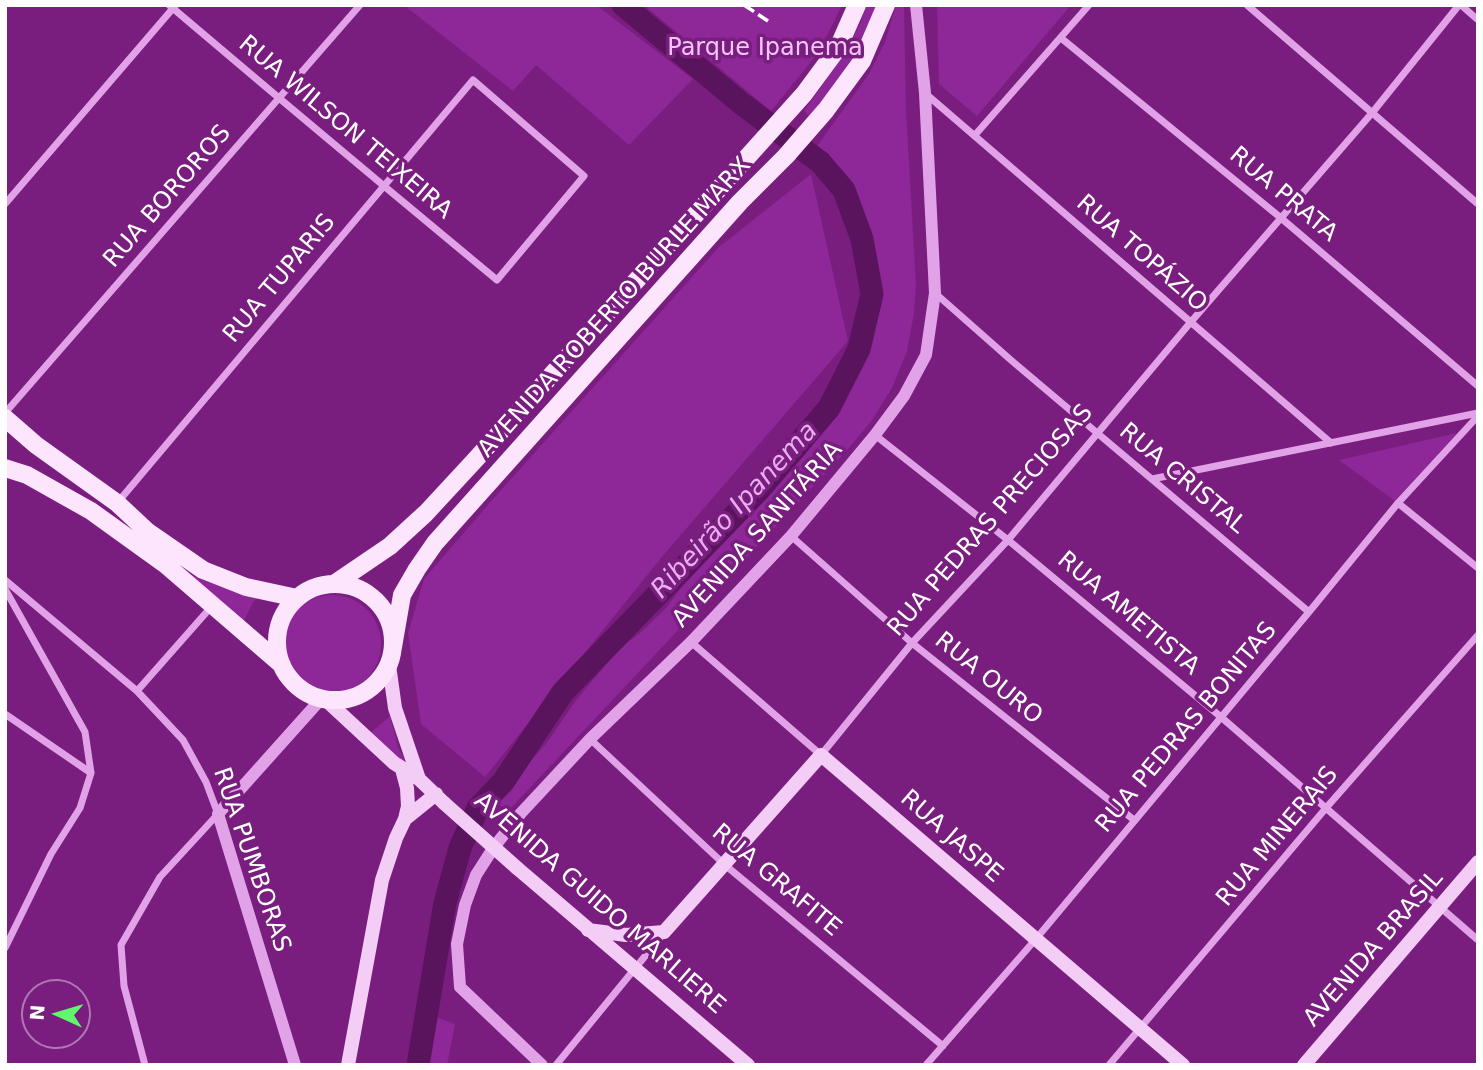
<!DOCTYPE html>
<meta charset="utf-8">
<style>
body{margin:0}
#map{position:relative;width:1483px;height:1070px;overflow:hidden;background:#791e7f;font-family:"DejaVu Sans",sans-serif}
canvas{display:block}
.frame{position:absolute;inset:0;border:7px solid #fff;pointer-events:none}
.north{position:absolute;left:21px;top:979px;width:70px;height:70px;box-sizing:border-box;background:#791e7f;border:2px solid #af78b2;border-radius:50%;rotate:274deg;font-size:19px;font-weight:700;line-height:28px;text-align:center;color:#fff}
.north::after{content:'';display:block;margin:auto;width:24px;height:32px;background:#61f76d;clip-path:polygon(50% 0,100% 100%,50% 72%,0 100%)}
</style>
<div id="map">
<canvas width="1483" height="1070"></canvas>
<div class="frame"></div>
<div class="north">N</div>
</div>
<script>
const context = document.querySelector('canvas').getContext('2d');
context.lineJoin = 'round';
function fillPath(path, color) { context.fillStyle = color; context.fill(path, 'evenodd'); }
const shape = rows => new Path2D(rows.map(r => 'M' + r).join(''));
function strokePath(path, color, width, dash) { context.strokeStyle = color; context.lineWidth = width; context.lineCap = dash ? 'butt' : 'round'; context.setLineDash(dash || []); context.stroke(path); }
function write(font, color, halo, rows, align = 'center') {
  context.font = font + ' "DejaVu Sans",sans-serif'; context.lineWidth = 7; context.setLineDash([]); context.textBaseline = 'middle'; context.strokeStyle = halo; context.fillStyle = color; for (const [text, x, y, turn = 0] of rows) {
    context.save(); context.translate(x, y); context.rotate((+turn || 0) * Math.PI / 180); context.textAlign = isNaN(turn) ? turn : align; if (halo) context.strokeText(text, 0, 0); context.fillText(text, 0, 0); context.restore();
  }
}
const green = shape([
 [596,5,693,79,629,145,536,65,513,91,405,6],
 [644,5,842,5,819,52,771,111],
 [867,5,876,5,869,25,854,57,810,117,804,111,846,52,861,22],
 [896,5,904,5,906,110,916,285,914,313,907,351,892,388,870,423,842,456,508,811,495,801,546,744,577,699,619,649,639,634,665,609,682,587,804,456,825,429,864,353,877,315,880,287,877,259,848,179,817,146,869,74,885,42],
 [937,5,1071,5,977,116,939,84],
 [811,174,848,341,661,558,485,777,421,724,408,633,424,579,494,498,719,247],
 [1457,433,1395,501,1339,460],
 [187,573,234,592,261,595,253,602,244,621],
 '283 644a49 49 0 1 1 98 0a49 49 0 1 1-98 0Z',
 [390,716,398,747,410,770,368,735],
 [436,1017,455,1024,447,1065,425,1065]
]);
const river = shape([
 [418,1065,445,903,460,848,478,808,503,782,563,692,759,490,829,408,859,349,872,294,862,239,844,190,820,162,742,104,623,5]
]);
const minor = shape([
 [1247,5,1478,204],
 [1461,5,1478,20],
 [1061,38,1281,218,1478,386],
 [926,94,1331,443],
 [975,135,1089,5],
 [5,204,175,6],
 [935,293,1012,361,1309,612],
 [5,413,360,5],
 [875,435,1008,540,1221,717,1478,940],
 [1152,479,1478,413],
 [118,502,384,186,473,80,584,176,497,280,384,186,279,98,169,5],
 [1398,503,1478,568],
 [791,536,912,643,1134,820],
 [5,580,137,691,183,740,206,782,218,814,160,877,121,945,124,986,145,1065],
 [5,589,85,732,91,773,80,808,51,854,5,948],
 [691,642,821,755,912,643,1008,540,1190,323,1372,113,1459,5],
 [137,691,212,606],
 [5,714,91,773],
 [590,739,725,865,943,1046],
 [556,1065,664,933],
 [926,1065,1035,940,1309,612,1398,503,1478,416],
 [1109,1065,1326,808,1478,635]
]);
const tertiary = shape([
 [295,1065,218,814,321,699],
 [542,1065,460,987,457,944,465,905,476,875,494,847,521,813,590,739,691,642,791,536,875,435,904,396,926,355,935,293,925,93,916,5]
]);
const secondary = shape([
 [389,665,395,708,419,779],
 [326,700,394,763,419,779,444,803],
 [405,819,436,794],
 [517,868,748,1065],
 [588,930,626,935,664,932,821,755,1183,1065],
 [348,1065,382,880,396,838,405,819,408,806,407,788,402,769],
 [1304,1065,1478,862]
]);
const primary = shape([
 [5,418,36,445,117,503,148,532,203,570,246,587,297,598],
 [5,468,27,475,91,511,166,565,282,665],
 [334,584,390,546,426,513,476,459,804,94,838,48,857,5],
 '277 642a58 58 0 1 1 116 0a58 58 0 1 1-116 0Z',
 [393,647,402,595,417,569,435,543,740,202,786,156,826,110,862,61,886,5]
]);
const rail = shape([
 [744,5,768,21]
]);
const secondaryBridge = shape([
 [444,803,517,868]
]);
const parkNames = [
 ["Parque Ipanema",765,49]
];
const streetNames = [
 ["RUA WILSON TEIXEIRA",345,128,40],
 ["RUA PRATA",1283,195,40],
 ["RUA BOROROS",168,197,-49],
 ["RUA TOPÁZIO",1141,254,41],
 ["RUA TUPARIS",280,279,-50],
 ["AVENIDA ROBERTO BURLE MARX",615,308,-48],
 ["RUA CRISTAL",1182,479,40],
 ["RUA PEDRAS PRECIOSAS",991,521,-49],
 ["AVENIDA SANITÁRIA",758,535,-48],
 ["RUA AMETISTA",1128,614,40],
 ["RUA OURO",988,679,39],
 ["RUA PEDRAS BONITAS",1187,728,-50],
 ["RUA JASPE",951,837,41],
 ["RUA MINERAIS",1278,837,-50],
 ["RUA PUMBORAS",251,860,71],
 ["RUA GRAFITE",776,881,40],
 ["AVENIDA GUIDO MARLIERE",599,904,41],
 ["AVENIDA BRASIL",1374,949,-49]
];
const waterNames = [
 ["Ribeirão Ipanema",735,511,-47]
];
fillPath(green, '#8e2798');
strokePath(river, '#5a145e', 23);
strokePath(minor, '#e2a2e8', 7);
strokePath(tertiary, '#e2a2e8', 12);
strokePath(secondary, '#f4cdf6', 14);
strokePath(primary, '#fde5fe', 18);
strokePath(rail, '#fff', 3.5, [12, 5]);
strokePath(secondaryBridge, '#f4cdf6', 14);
write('24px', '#f2c6f6', '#791e7f', parkNames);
write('24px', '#fff', '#791e7f', streetNames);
write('italic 26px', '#eaadf0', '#791e7f', waterNames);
</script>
